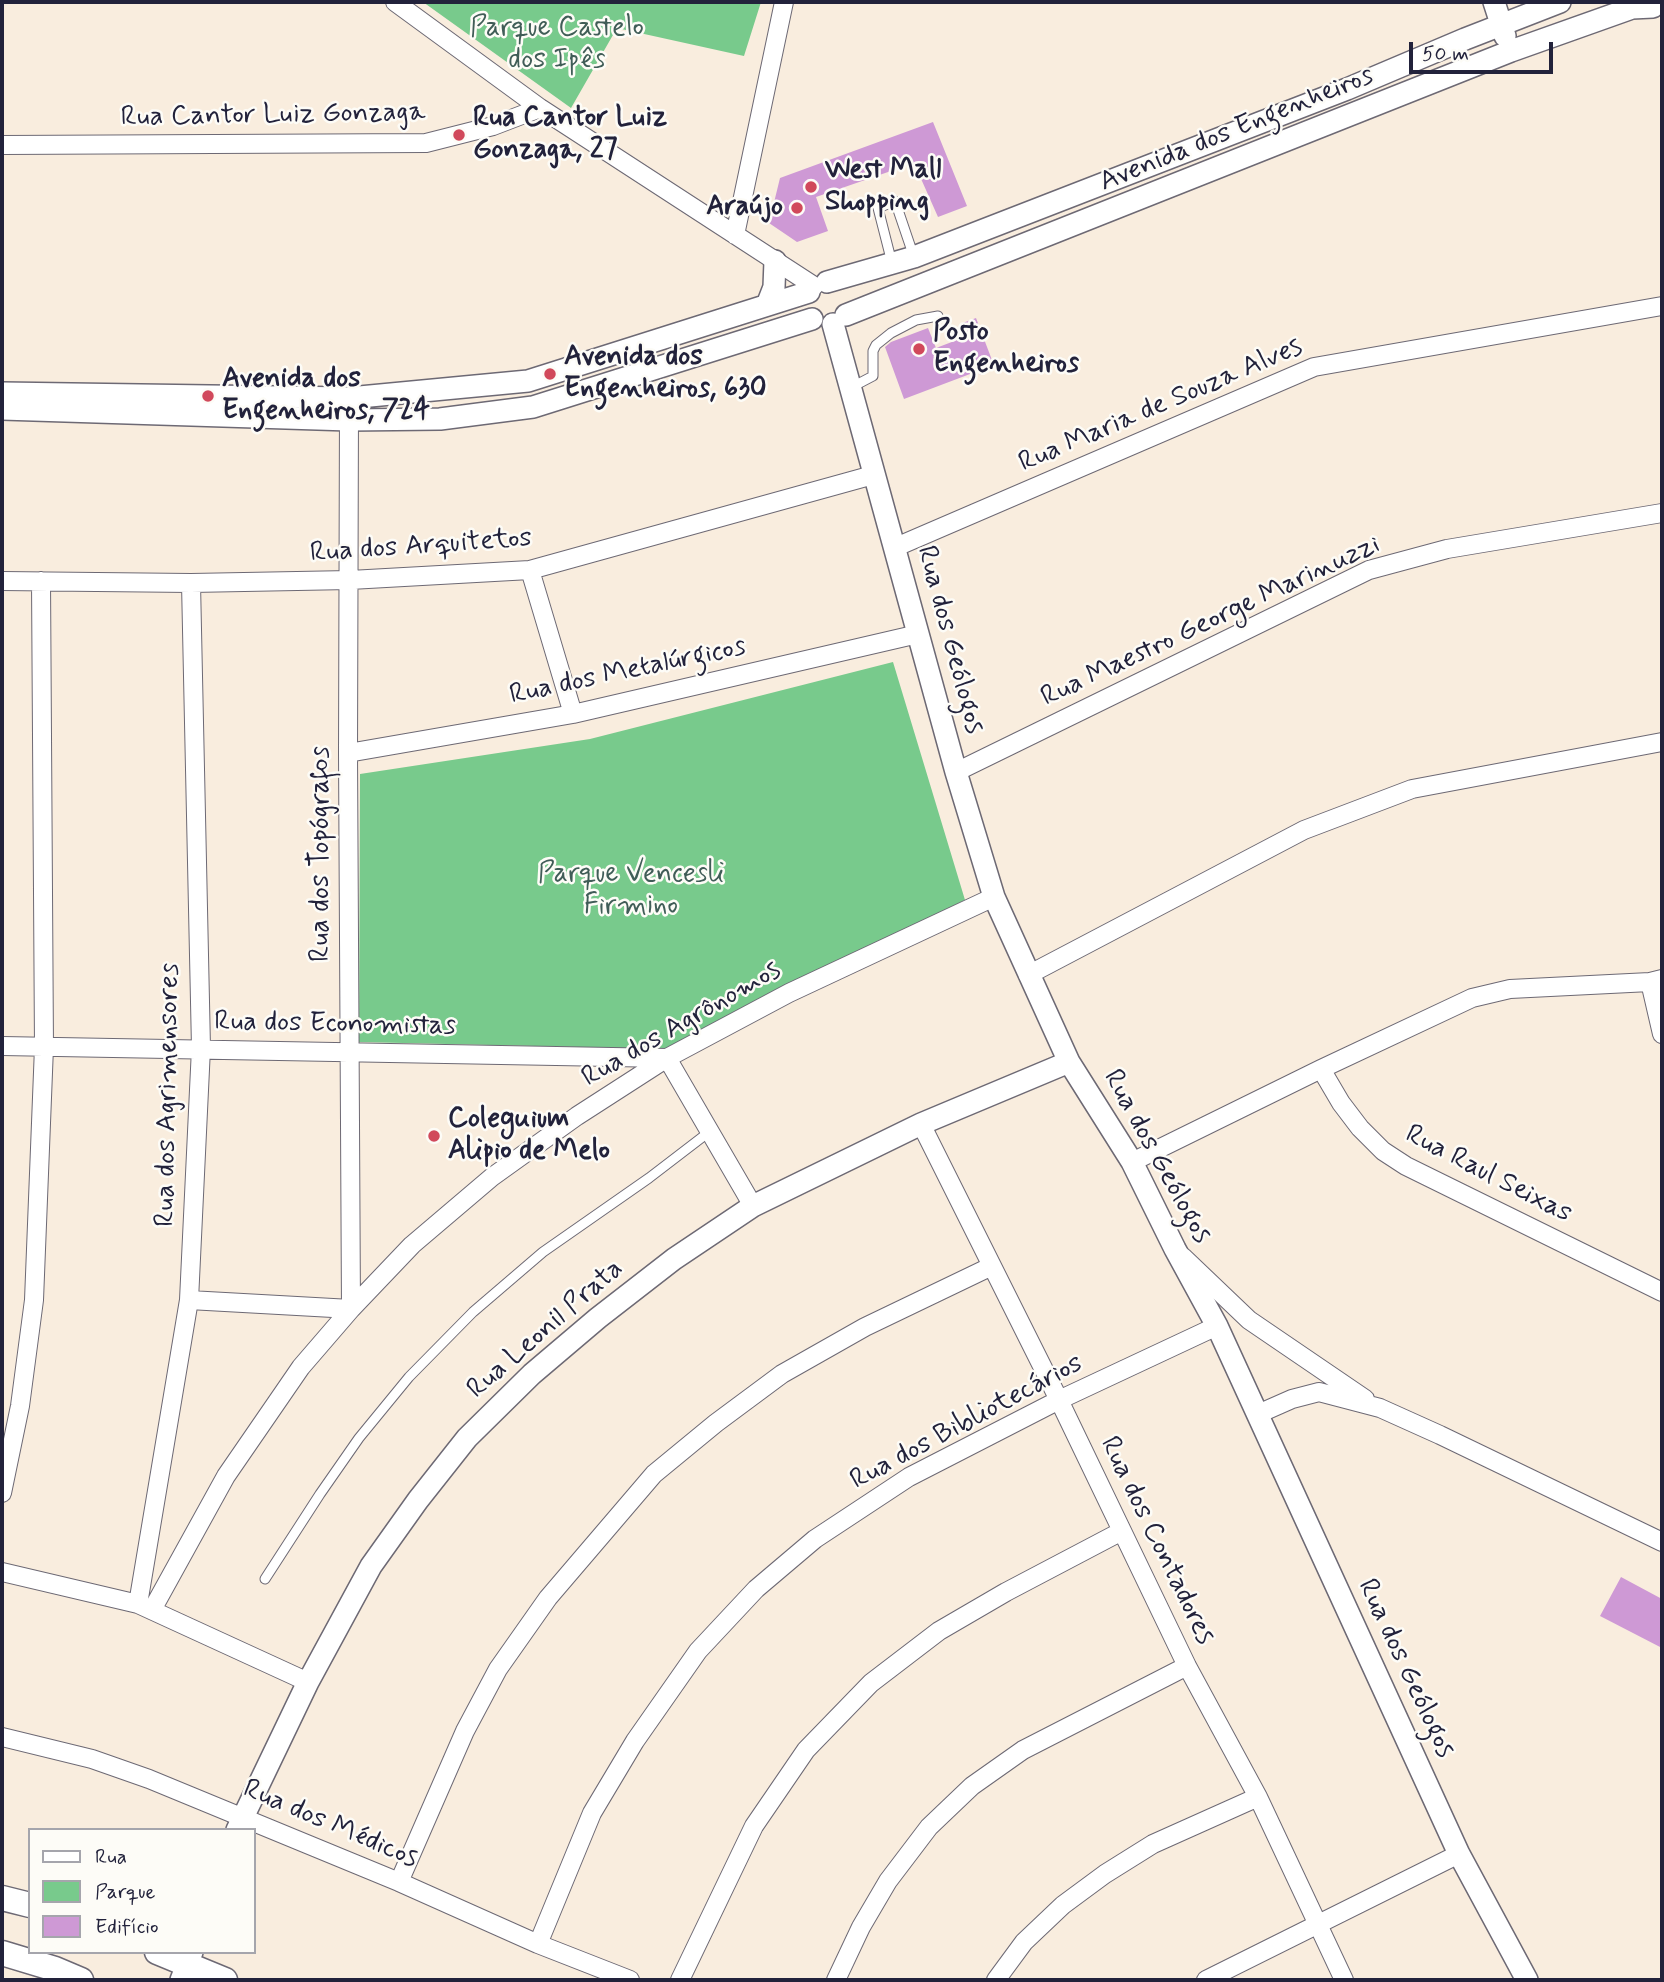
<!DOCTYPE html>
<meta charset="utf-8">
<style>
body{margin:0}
#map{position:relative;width:1664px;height:1982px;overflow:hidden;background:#f9edde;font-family:Mynerve,sans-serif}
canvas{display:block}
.frame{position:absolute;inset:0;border:4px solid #22223b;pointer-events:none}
.legend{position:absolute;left:28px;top:1828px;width:228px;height:126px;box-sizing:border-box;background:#fdfcf7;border:2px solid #a5a5ac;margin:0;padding:9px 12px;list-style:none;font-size:21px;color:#22223b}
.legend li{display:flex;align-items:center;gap:14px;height:35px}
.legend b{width:35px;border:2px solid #a5a5ac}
.scale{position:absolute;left:1409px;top:42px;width:144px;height:32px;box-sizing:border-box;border:4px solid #22223b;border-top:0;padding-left:9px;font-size:21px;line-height:24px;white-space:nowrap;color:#22223b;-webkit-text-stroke:5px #fdfcf7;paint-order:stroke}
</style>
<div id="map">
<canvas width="1664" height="1982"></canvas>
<div class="frame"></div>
<ul class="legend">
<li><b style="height:9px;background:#fff"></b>Rua</li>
<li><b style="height:19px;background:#78ca8c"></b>Parque</li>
<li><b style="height:19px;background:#ce99d5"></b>Edifício</li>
</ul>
<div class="scale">50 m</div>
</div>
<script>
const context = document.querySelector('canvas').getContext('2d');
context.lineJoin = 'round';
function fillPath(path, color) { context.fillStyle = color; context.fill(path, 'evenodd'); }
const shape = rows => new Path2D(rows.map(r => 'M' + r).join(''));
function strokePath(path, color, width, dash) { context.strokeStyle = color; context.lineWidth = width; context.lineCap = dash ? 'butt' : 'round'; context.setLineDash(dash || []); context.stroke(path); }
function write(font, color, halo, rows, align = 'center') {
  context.font = font + ' Mynerve,sans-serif'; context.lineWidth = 5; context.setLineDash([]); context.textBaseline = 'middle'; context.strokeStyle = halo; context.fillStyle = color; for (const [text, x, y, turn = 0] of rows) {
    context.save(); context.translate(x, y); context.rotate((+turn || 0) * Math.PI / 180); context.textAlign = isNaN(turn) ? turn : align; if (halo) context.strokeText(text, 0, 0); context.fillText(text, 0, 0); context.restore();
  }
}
const green = shape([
 [423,2,761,2,744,56,617,28,571,108],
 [893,662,965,900,667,1049,359,1042,360,774,590,739]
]);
const building = shape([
 [933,122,967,206,938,217,914,163,816,197,828,231,797,242,769,223,780,178],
 [976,318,995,368,980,375,978,371,904,399,885,347,891,342,928,328,936,348,965,337,960,324],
 [1621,1577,1662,1599,1662,1648,1600,1616]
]);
const service = shape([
 [892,263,878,208,895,201,914,257],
 [852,387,873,376,873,351,876,345,891,333,916,320,938,316],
 [265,1579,320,1494,359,1438,409,1377,473,1312,543,1252,649,1178,709,1132]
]);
const minor = shape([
 [395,2,540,108,814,286],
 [2,145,426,143,493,126,540,108],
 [735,235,784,2],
 [349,406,348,753,351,1309],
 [896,547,1314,367,1662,306],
 [530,570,573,714],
 [2,581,191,583,350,580,530,570,873,475],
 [348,753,573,714,918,634],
 [956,772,1369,570,1447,549,1662,513],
 [1028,975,1304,830,1412,789,1662,742],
 [1650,982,1662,1034],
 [2,1046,667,1058],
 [667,1058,753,1206],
 [1321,1069,1341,1103,1360,1128,1383,1151,1406,1166,1662,1292],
 [921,1124,1059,1400,1187,1666,1258,1797,1344,1980],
 [1132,1162,1321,1069,1472,998,1510,989,1650,982,1662,979],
 [1183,1257,1249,1320,1365,1399],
 [189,1300,351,1309],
 [1258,1414,1292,1399,1319,1392,1380,1408,1440,1435,1662,1542],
 [2,1493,20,1406,34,1300,44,1047,41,581],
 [2,1572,138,1604,308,1682],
 [138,1604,189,1300,201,1048,191,583],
 [152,1610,226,1476,301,1367,351,1309,412,1245,492,1177,577,1116,667,1058,789,993,994,897],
 [2,1737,92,1759,149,1779,399,1882,538,1944,630,1980],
 [399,1882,465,1731,498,1669,548,1598,654,1474,716,1423,782,1374,865,1327,992,1266],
 [538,1944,592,1813,635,1741,698,1651,756,1589,815,1539,909,1477,1059,1400,1217,1326],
 [680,1980,754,1826,806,1750,871,1683,939,1631,1006,1592,1122,1531],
 [836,1980,861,1927,888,1881,929,1827,972,1786,1023,1750,1187,1666],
 [996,1980,1024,1942,1063,1905,1105,1874,1153,1844,1258,1797],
 [1206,1980,1459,1854]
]);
const tertiary = shape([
 [1494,2,1505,36],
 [827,282,914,257,1347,89,1465,39,1560,2],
 [767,305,774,287,775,261],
 [846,315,1511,51,1632,8,1653,7],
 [833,324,956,772,994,897,1069,1062,1132,1162,1175,1249,1217,1326,1459,1854,1527,1980],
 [2,393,349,398,528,381,809,292],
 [2,409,349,420,440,419,533,407,812,319],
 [237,1830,308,1682,371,1566,418,1500,467,1438,532,1374,598,1318,674,1259,753,1206,921,1124,1069,1062],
 [181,1980,192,1952]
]);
const secondary = shape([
 [2,1898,30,1905],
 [157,1952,225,1980],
 [2,1953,55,1969,81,1980]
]);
const markers = [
 [459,135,7,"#d1495b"],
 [811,187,7,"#d1495b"],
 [797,208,7,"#d1495b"],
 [919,349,7,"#d1495b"],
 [550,374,7,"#d1495b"],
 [208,396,7,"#d1495b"],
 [434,1136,7,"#d1495b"]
];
const parkNames = [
 ["Parque Castelo",557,29],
 ["dos Ipês",557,61],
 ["Parque Vencesli",631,875],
 ["Firmino",631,907]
];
const streetNames = [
 ["Rua Cantor Luiz Gonzaga",273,116,-1],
 ["Avenida dos Engenheiros",1237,130,-22],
 ["Rua Maria de Souza Alves",1161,406,-23],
 ["Rua dos Arquitetos",421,547,-4],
 ["Rua Maestro George Marinuzzi",1211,622,-25],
 ["Rua dos Geólogos",949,640,75],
 ["Rua dos Metalúrgicos",628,672,-12],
 ["Rua dos Topógrafos",322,854,-90],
 ["Rua dos Economistas",335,1025,1],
 ["Rua dos Agrônomos",682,1025,-30],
 ["Rua dos Agrimensores",169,1095,-89],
 ["Rua dos Geólogos",1156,1157,61],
 ["Rua Raul Seixas",1488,1175,27],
 ["Rua Leonil Prata",546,1330,-41],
 ["Rua dos Bibliotecários",967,1423,-28],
 ["Rua dos Contadores",1156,1541,64],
 ["Rua dos Geólogos",1405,1669,65],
 ["Rua dos Médicos",330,1825,23]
];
const poiNames = [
 ["Rua Cantor Luiz",473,119],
 ["Gonzaga, 27",473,151],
 ["West Mall",825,171],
 ["Shopping",825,203],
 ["Araújo",783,208,"right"],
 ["Posto",933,333],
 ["Engenheiros",933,365],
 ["Avenida dos",564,358],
 ["Engenheiros, 630",564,390],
 ["Avenida dos",222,380],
 ["Engenheiros, 724",222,412],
 ["Coleguium",448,1120],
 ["Alipio de Melo",448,1152]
];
fillPath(green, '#78ca8c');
fillPath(building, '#ce99d5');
strokePath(service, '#6d6974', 11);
strokePath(minor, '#6d6974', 20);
strokePath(tertiary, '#6d6974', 24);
strokePath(secondary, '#6d6974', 27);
strokePath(service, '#fff', 9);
strokePath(minor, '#fff', 18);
strokePath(tertiary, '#fff', 21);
strokePath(secondary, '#fff', 24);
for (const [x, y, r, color] of markers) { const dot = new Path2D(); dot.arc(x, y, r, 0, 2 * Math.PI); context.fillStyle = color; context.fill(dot); strokePath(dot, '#fdfcf7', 2.5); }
write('28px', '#405d57', '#fdfcf7', parkNames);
write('28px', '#22223b', '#fdfcf7', streetNames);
write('bold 28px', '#22223b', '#fdfcf7', poiNames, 'left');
</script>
